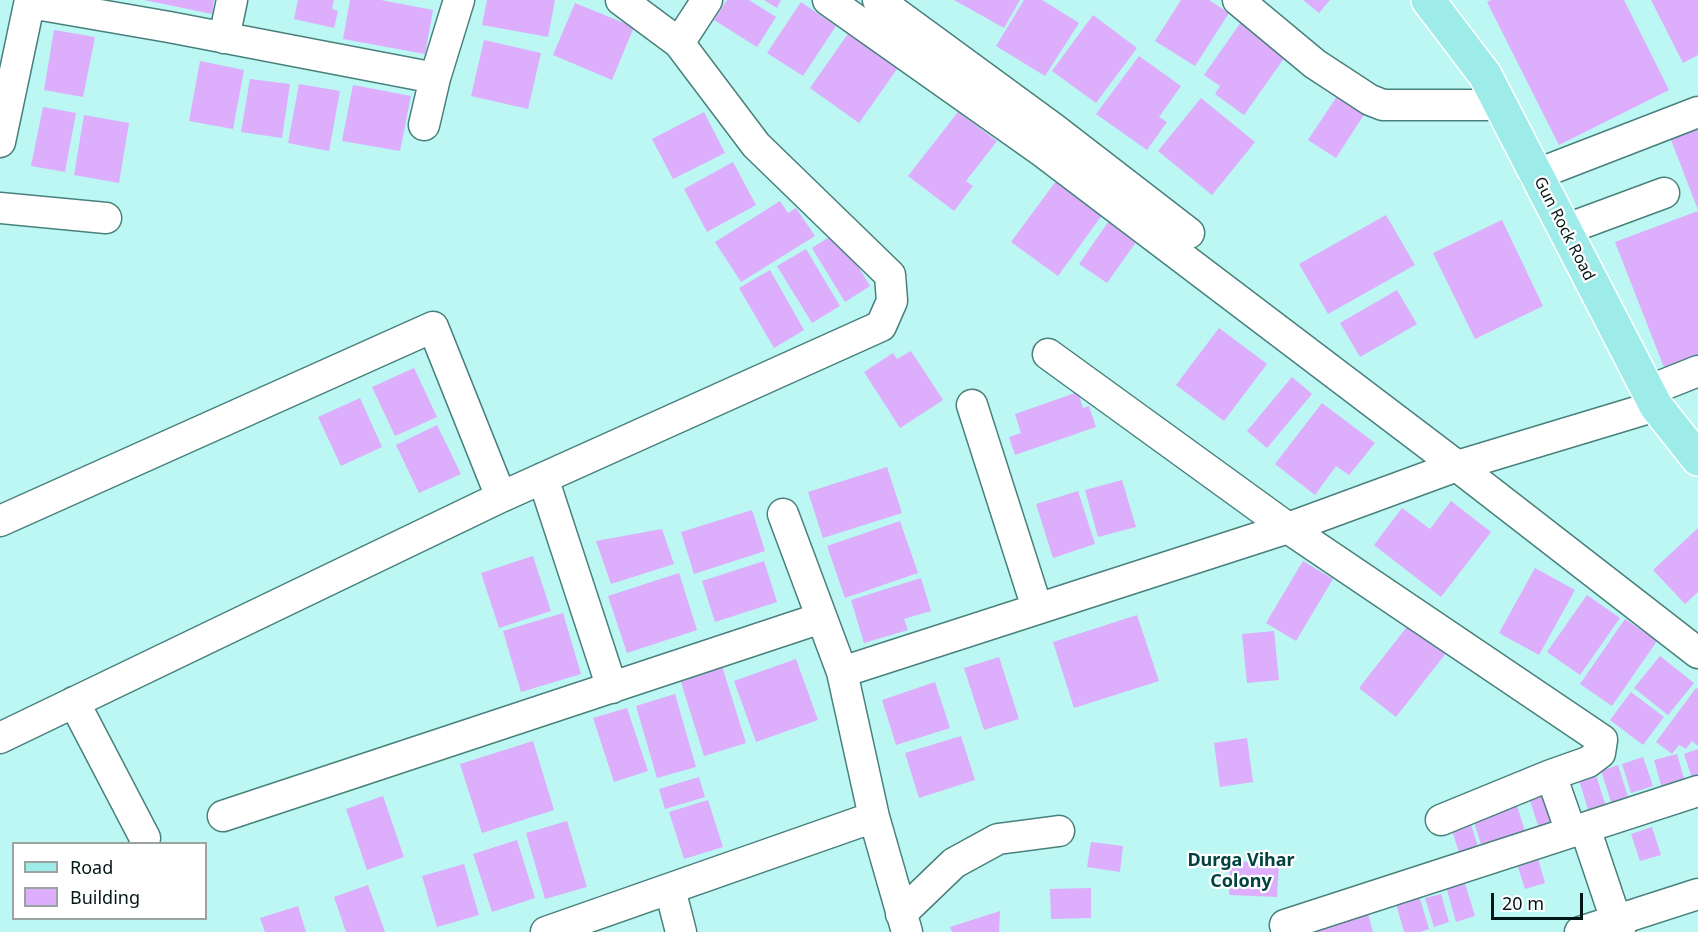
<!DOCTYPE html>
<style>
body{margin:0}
#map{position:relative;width:1698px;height:932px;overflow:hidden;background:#bdf7f3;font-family:"Noto Sans",sans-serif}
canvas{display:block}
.legend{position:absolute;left:12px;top:842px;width:195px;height:78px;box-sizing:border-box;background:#fff;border:2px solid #9aa2a2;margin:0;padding:8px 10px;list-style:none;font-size:18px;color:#021716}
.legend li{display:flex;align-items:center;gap:12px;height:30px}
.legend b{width:30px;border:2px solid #9aa2a2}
.scale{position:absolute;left:1491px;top:893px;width:92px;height:27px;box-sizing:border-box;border:3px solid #021716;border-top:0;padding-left:8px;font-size:18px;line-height:21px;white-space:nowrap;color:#021716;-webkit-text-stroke:4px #fff;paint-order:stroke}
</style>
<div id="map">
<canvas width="1698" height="932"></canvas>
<ul class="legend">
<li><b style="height:8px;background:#9dece9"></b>Road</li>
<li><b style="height:16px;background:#dcaefc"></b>Building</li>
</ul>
<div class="scale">20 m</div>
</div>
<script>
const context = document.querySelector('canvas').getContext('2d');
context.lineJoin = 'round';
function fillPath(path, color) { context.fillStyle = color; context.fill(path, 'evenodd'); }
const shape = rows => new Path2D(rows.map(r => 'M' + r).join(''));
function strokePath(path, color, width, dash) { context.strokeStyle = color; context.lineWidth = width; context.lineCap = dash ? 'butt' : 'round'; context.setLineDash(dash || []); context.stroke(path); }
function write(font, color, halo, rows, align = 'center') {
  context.font = font + ' "Noto Sans",sans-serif'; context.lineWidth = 4.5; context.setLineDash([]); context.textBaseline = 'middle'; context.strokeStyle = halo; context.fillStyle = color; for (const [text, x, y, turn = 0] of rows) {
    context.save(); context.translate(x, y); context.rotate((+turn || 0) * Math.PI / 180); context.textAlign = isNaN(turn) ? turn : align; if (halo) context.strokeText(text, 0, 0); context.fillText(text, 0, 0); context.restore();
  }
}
const building = shape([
 [144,0,214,0,212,14],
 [298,0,334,0,332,9,338,11,334,28,294,19],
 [350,0,381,0,433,10,425,54,343,39],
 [487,0,555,0,548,37,482,25],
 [727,0,749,0,776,17,757,47,714,20],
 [764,0,781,0,777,8],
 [954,0,1020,0,1004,28],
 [1024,0,1042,0,1079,23,1045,76,996,46],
 [1181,0,1209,0,1229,13,1195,66,1155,41],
 [1303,0,1330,0,1319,13],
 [1491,0,1624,0,1669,90,1559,145,1487,2],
 [1651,0,1698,0,1698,55,1683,63],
 [801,2,836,26,803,76,767,53],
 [575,3,634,27,612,80,553,55],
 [1093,15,1137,48,1096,103,1052,71],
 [1241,22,1287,54,1244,115,1215,94,1220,86,1204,75],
 [852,28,902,62,859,123,810,88],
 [54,30,95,37,83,97,44,90],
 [484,40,541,53,528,109,471,96],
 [1139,56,1181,86,1159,117,1167,122,1147,150,1096,114],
 [200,61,244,70,233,129,189,121],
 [250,79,290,84,282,138,241,132],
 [299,84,340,91,329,151,288,143],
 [353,85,411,96,400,151,342,141],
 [1339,93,1367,110,1336,158,1308,140],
 [1201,98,1255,142,1212,195,1158,151],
 [43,107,76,113,65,172,31,166],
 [704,112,725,153,673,179,652,139],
 [958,112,997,141,966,181,973,186,954,211,908,176],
 [84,115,129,123,119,183,74,175],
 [1698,121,1698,210,1668,132],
 [733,162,756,205,707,232,684,189],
 [1059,177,1105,211,1058,276,1011,242],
 [780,201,788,213,796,208,815,236,741,282,715,242],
 [1698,211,1698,357,1665,370,1615,242],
 [1386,215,1415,265,1328,314,1299,264],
 [1111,218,1139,238,1107,283,1079,264],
 [1502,220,1543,306,1475,339,1433,253],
 [837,232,870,286,845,302,812,248],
 [806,249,840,306,812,323,777,266],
 [770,270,804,330,774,348,739,288],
 [1397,290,1417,324,1360,357,1340,323],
 [1219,328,1267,364,1224,421,1176,385],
 [911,351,943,400,900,428,864,372,893,353,897,359],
 [414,368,437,417,395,436,372,387],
 [1292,377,1312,394,1267,448,1247,431],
 [1078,392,1083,408,1089,406,1096,427,1015,455,1009,437,1021,433,1015,414],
 [360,398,382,447,341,466,318,417],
 [1322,403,1375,443,1349,475,1336,466,1315,495,1275,464],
 [437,425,461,474,419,493,396,445],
 [887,467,902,513,823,538,808,492],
 [1122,480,1136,527,1098,537,1085,490],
 [1078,491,1095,544,1053,558,1036,504],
 [1451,501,1491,532,1441,597,1374,545,1402,508,1430,529],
 [752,510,765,551,694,574,681,532],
 [900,521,918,573,845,598,827,546],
 [1698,528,1698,592,1685,604,1653,570],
 [662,529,674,564,611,584,596,541],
 [533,556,551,611,499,628,481,573],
 [764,561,777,602,715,622,702,581],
 [1303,561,1333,579,1296,641,1266,623],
 [1535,568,1575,590,1539,655,1499,633],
 [679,573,697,630,627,653,608,596],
 [921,578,931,611,904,619,908,630,864,643,851,600],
 [1587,595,1620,618,1580,675,1547,652],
 [563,613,581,674,521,692,503,631],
 [1137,615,1159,681,1074,708,1053,642],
 [1625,619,1657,641,1612,706,1580,684],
 [1410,623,1447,652,1396,717,1359,688],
 [1274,631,1279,680,1247,683,1242,634],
 [1660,656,1694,683,1668,715,1634,688],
 [999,657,1019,719,984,730,964,668],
 [796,659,818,720,756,742,734,681],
 [722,666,746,743,704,756,680,679],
 [935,682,950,728,896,745,882,700],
 [1696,688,1698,689,1698,746,1692,741,1686,749,1679,745,1672,754,1656,742],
 [1631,692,1664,717,1643,745,1610,720],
 [675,694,696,767,657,778,636,706],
 [627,708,648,771,614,782,593,718],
 [961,736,975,780,919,798,905,753],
 [1247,738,1253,782,1220,787,1214,743],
 [533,741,554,810,482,833,460,764],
 [1698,749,1698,782,1694,784,1684,754],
 [1677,754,1686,785,1663,792,1654,760],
 [1643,757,1653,786,1631,793,1622,764],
 [1618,765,1630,803,1613,808,1601,771],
 [1595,772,1609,816,1592,822,1578,777],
 [699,777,705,797,665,809,659,789],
 [1548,789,1560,825,1540,831,1528,795],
 [383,796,404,857,367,870,346,809],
 [1515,799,1527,838,1483,851,1471,812],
 [708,800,723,847,684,859,669,812],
 [1468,815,1480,853,1461,859,1449,821],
 [567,821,587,887,545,899,526,833],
 [1652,827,1661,855,1640,861,1631,834],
 [517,840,535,898,492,912,473,854],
 [1091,842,1123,846,1120,872,1087,867],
 [1537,855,1545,883,1525,889,1516,861],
 [1230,861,1279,863,1277,897,1229,895],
 [464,864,479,915,437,927,422,876],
 [1463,877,1475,916,1456,922,1445,883],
 [368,885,385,932,346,932,334,897],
 [1091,888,1091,918,1051,919,1050,889],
 [1418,892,1429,929,1420,932,1404,932,1395,900],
 [1441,894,1449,922,1434,927,1425,898],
 [298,906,306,932,265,932,260,918],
 [1367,910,1373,932,1310,932],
 [1000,911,999,932,952,932,950,927]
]);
const minor = shape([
 [828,0,1043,152,1457,466,1698,653],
 [878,0,1053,128,1189,233],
 [1238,0,1315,64,1370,100,1383,105,1501,105],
 [30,3,169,27,435,78,459,0],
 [224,38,232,0],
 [679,43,707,0],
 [424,125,435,78],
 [0,142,30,0],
 [1535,175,1698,112],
 [0,208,106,218],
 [1564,230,1664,193],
 [1048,354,1288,528,1602,740,1600,753,1588,762,1551,775,1441,820],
 [1648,391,1698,371],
 [972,405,1037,608],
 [543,478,612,688],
 [783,514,842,672,874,817,907,932],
 [0,521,433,327,501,497],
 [842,672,1288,528,1457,466,1656,406],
 [74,702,145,838],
 [0,738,501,497,881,326,892,301,890,275,756,145,679,43,621,0],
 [1551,775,1571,832],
 [223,816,821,618],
 [1585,828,1620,932],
 [670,889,681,932],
 [901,914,954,863,998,839,1059,831],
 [546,932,874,817],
 [1287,932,1285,925,1698,791],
 [1580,932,1698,894]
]);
const major = shape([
 [1428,0,1485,75,1656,406,1698,459]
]);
const streetNames = [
 ["Gun Rock Road",1564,229,63]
];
const neighbourhoodNames = [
 ["Durga Vihar",1241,861],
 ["Colony",1241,882]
];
fillPath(building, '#dcaefc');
strokePath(minor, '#48807c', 33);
strokePath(major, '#fff', 36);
strokePath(minor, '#fff', 30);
strokePath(major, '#9dece9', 33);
write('16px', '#021716', '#fff', streetNames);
write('bold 18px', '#014340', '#fff', neighbourhoodNames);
</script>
